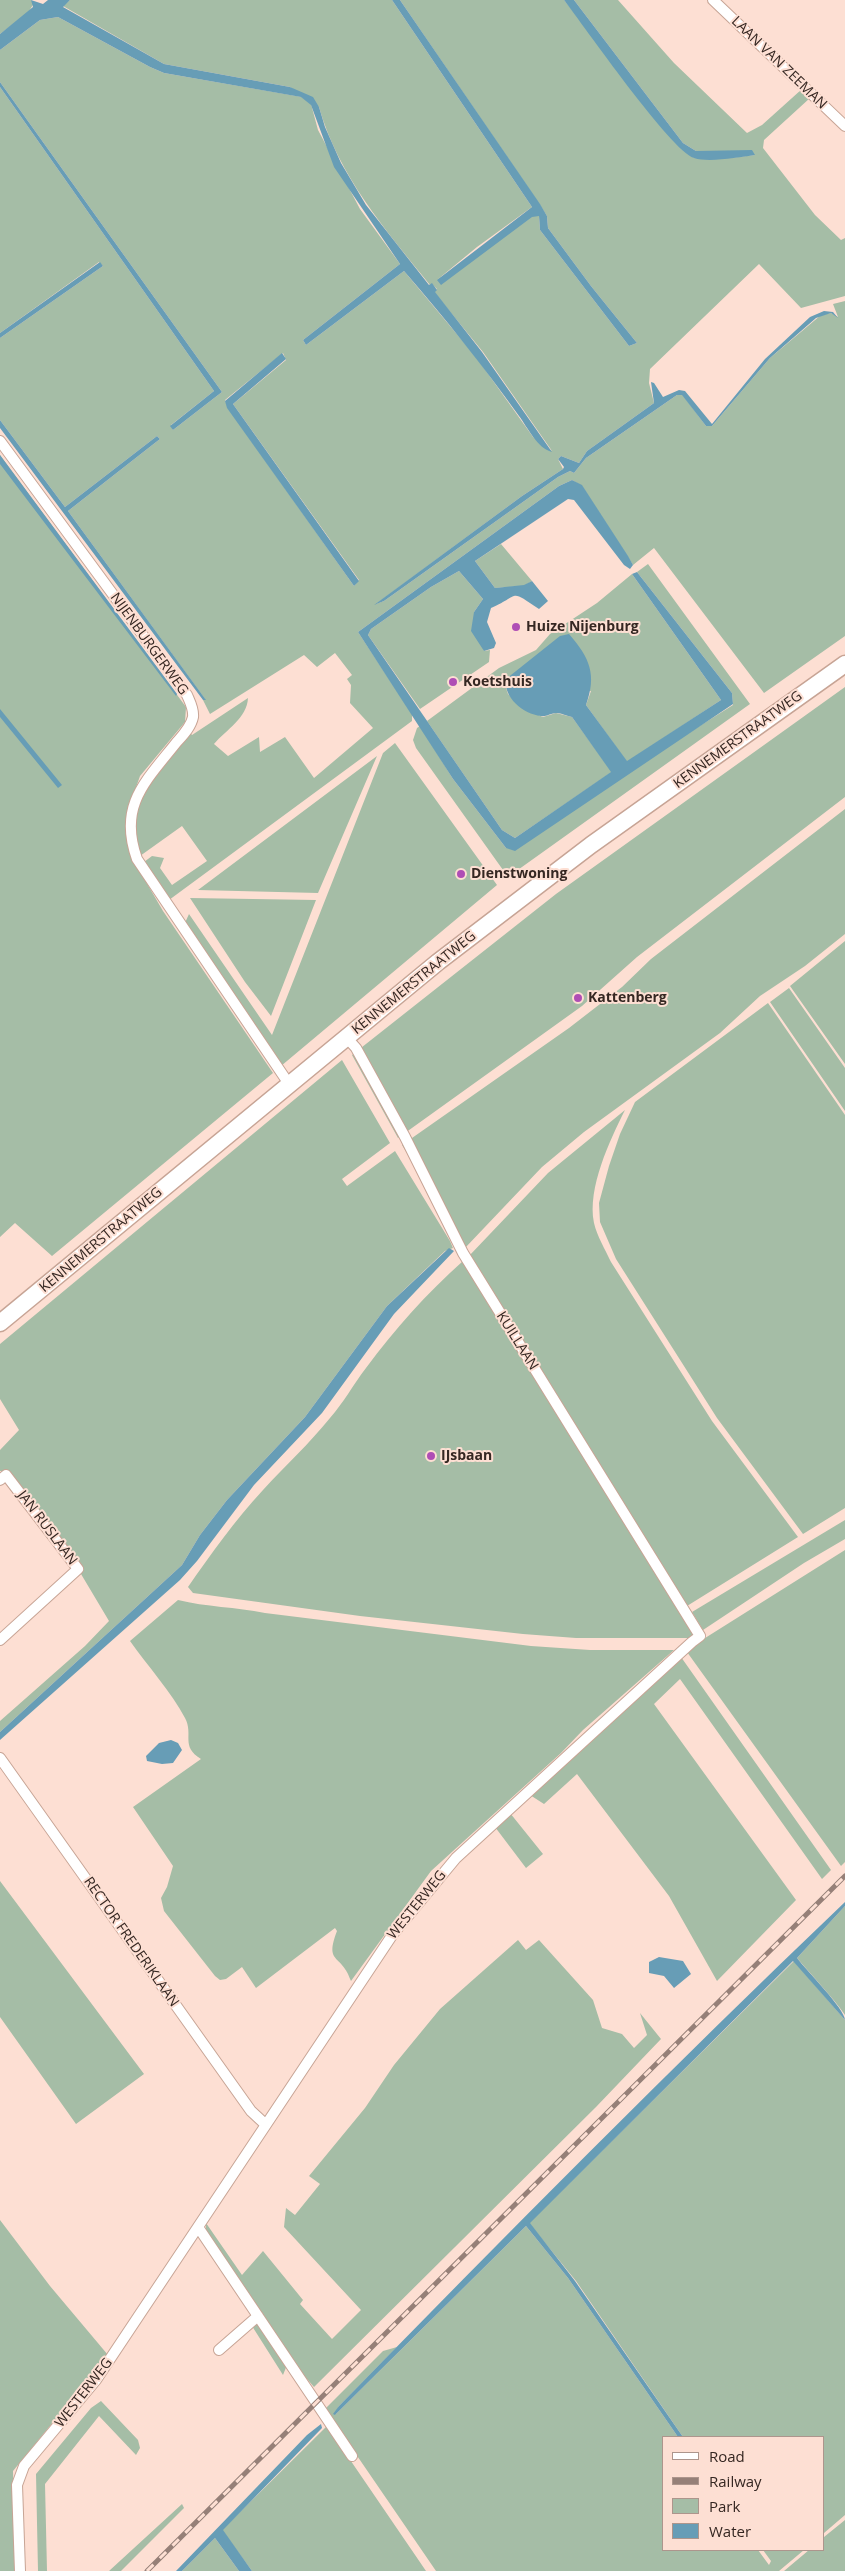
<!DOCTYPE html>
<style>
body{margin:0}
#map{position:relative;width:845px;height:2571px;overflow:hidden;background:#fddfd3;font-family:"Open Sans",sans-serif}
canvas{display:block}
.legend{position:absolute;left:662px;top:2436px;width:162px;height:115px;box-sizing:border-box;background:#fddfd3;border:1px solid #ad958c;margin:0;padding:6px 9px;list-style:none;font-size:15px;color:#352722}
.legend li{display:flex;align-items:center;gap:10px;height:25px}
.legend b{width:25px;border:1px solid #ad958c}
</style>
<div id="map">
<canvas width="845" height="2571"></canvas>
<ul class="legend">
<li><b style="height:6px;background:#fff"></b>Road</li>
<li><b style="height:6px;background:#968078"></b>Railway</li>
<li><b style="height:14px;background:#a5bda6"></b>Park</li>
<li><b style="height:14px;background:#679db6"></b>Water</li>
</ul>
</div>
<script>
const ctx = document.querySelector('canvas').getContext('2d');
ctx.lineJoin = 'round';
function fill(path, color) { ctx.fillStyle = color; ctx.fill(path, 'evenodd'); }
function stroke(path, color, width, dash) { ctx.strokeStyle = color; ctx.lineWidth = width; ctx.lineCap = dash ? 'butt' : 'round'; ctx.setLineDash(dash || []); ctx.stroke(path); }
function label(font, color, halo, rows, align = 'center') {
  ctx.font = font + ' "Open Sans",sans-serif'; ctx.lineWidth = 4; ctx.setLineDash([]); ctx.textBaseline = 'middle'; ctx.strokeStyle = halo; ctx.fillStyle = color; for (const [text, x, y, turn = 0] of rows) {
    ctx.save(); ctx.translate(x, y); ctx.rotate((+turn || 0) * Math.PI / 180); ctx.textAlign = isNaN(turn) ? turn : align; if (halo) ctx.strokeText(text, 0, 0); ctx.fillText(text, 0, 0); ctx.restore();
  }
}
fill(new Path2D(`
 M0,0H31L34,3L28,13L0,34Z
 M70,0H392L532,207L477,247L437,280L532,216H539L540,230L629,346L637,343L591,286L548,228L547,216L540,205L400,0H564L694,158H730L755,155L696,151L683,143L574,0H618L674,63L747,133L762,125L802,89L810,98L764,140L763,148L815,215L841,240L845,238V296L801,308L759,264L650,369L649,383L654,403L587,451L579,463L561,456L558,459L563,469L522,496L376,604L384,601L558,477L570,471L574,473L586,458L677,395L682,394L706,426H712L770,358L821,315L831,313L838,317L833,304L845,301V636L764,693L654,548L633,565L582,486L572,480L559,486L358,632L412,714V721L169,900L144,862L152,856L164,858L160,868L172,885L207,861L182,826L140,856L133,825L144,788L189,731L192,735L248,698C247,718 226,730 214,744L228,756L259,737L260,752L285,737L314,778L373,728L350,703L351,685L347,679L352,675L335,653L317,667L304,655L210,714L203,700L205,699L68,511L160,439L157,436L65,507L0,420V338L103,266L99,262L0,333V87L214,391L171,425L173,430L222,392L0,82V50L40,20L58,17L150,67L164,73L302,97L311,104L318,130L360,209L400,264L303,340L306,345L404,271L476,357L533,437L552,451L483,352L434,292L437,289L432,284L430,285C385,229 339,177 319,107L290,87L164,64L63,6ZM283,353L286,360L233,404L359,580L354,586L228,408L225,400Z
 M0,455L186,707L185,722L140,776L130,805L142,875L163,911L273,1073L52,1256L15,1223L0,1237Z
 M501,544L532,581L524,586L495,588L475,561Z
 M648,564L750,704L508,877L416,748L413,740L417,728L420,726L453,779L506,848L733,705L732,693L637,572Z
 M459,571L483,599L474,612L484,651L490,650L489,662L420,709L368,635L371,629L431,587Z
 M632,574L721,700L627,762L586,705L591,691L505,685L508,694L522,708L543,717L556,713L572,717L612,772L515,838L502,830L427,721L499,668L536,650L550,634L597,603Z
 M845,687V797L637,957L582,1006L398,1138L352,1055L556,894Z
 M395,743L497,885L281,1066L184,925L189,914L272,1035L383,753Z
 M377,756L318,893L198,890Z
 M845,809V934L805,966L760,996L720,1033L584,1132L542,1167L465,1248L402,1145L569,1028L622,987L651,959Z
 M190,898L316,900L271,1016L245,982Z
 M845,941V1064L790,986Z
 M789,988L845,1068V1111L770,1002Z
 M768,1003L845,1115V1508L803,1534L717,1418L616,1259L600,1222L599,1203L609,1166L620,1134L635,1102Z
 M342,1060L390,1143L342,1179L347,1186L395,1151L450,1241L453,1248L445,1251L387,1306L305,1417L227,1500L200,1535L182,1565L0,1732V1721L85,1646L109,1621L81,1574V1566L6,1471H0V1450L19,1430L0,1399V1344Z
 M625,1110C610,1140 587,1188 594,1223C597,1236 605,1249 611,1262L712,1421L798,1537L687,1606L469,1256L548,1173Z
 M463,1261L695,1635L690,1638H576L523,1634L360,1616L193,1593L188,1587C211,1554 235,1520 263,1490C285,1466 309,1444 330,1418C344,1402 353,1385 366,1368C395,1329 426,1294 463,1261Z
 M845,1520V1539L804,1563L703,1630L692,1612Z
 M845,1550V1862L841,1866L687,1652L694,1645Z
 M178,1600C206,1607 236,1607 265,1613L531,1646L590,1650H674L583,1730L561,1753L431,1871L351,1981C342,1953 324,1965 337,1931L335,1928L256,1988L242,1967L226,1979L220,1980L215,1976L164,1911L161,1898L167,1887L173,1866L133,1807L201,1759C180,1746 194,1735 185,1718C172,1693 147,1665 130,1641Z
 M681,1657L831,1870L822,1879L680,1679L654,1704L796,1900L717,1981L669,1896L577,1774L544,1804L530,1795Z
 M510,1813L543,1854L526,1868L495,1827Z
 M0,1881L144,2074L76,2124L0,2017Z
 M845,1906V2015C831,1995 813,1977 797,1958Z
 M518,1940L526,1950L539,1940L593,2000L602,2028L622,2034L634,2048L647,2035L640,2013L661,2039L596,2107L314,2387L301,2372L206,2233V2223L242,2275L263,2251L303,2300L300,2304L332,2339L361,2310L284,2227L286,2208L295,2215L320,2184L309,2176L365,2108L394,2065L440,2009Z
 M794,1961L845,2020V2515L824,2533V2437H683L576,2281L529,2223Z
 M0,2220L50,2286L108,2355L13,2471L15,2571H0Z
 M526,2226L568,2278L678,2437H664V2550H758L769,2565L771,2561L763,2550H804L779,2571H436L325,2409L383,2351L397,2347L339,2406L335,2415Z
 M258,2321L287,2365L283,2375L252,2326Z
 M101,2401L138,2440L140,2448L136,2455L99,2416L45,2484L47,2571H38L36,2474L91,2408Z
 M327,2426L426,2571H252L222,2530Z
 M182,2504L184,2508L121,2571H109Z
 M845,2520V2571H784L809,2550H824V2537Z
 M215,2538L239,2571H182Z`), '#a5bda6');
fill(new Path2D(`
 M31,0L43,4L48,0H70L63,7L164,64L290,87L313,97L319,107L325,127L341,163L366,205L429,285L432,283L437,290L435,292L482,352L552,452C537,448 528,428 519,416C483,366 445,318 404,271L306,345L303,340L400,264L334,167L311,105L301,97L164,73L150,67L58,17L40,20L0,50V34L33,7Z
 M392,0H400L540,204L547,216L548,228L591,286L637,343L629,346L540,230L539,216L532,217L441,285L437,280L532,207Z
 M564,0H574L683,143L696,151L752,150L755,155C739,157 709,163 694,158C671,151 584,26 564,0Z
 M0,82L222,392L173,430L170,426L214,391L0,87Z
 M100,262L103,266L0,338V333Z
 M824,311L833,312L838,318L831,313L816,318L770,358L712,426H706L682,395H677L586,458L574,473L570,471L558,477L384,601L374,605L522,496L563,469L564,467L558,459L561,456L579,463L587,451L654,403L651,382L654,383L663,397L679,390L685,391L712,424L765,359L810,317Z
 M282,353L286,359L233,404L359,581L354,586L227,408L225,401Z
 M0,420L65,507L157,436L160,439L68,511L206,700H203L0,428Z
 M0,455L177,694L176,696L0,464Z
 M572,480L582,485L628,556L633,565L630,569L624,565L574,500L568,499L475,561L495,588L524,585L532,581L548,601L539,609C508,588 521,595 491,608L487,622L496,643L494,648L484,651L471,631L474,612L483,599L459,571L431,587L371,629L368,635L502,830L515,838L611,772L572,717C567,716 561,713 557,713C551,713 546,717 541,716C523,714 503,697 506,679L560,636L569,634C590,658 597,675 586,705L627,761L721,700L632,574L637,572L732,693L733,704L515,851L506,848L453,779L358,632L559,486Z
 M0,709L62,785L58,788L0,717Z
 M449,1248L454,1251L394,1314L322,1413L254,1485L197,1561L180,1580L0,1740V1732L182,1565L200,1535L227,1500L305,1417L387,1306Z
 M171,1740L178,1743L182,1750L173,1763L162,1764L147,1761L146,1756L159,1743Z
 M845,1902V1906L797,1958C806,1970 845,2009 845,2020L793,1961L530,2223L575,2281L683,2437H678L568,2278L526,2226L335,2415L333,2414L339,2406C505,2236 673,2066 845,1902Z
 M659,1957L683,1961L691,1974L674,1988L664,1976L649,1973V1962Z
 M321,2424L322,2428L223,2530L252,2571H239L215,2538L182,2571H176L307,2435Z`), '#679db6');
const street = new Path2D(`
 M713,0L845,126
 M0,441L187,695C190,702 194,709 193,717C191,727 183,735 176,743C145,782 118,806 137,859L289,1084
 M0,1480L6,1475L78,1569L0,1640
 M0,1758L251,2111L265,2124
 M198,2227L352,2456
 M219,2350L258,2316
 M20,2571L17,2485L24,2466L96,2380L393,1934L456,1858L692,1642L700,1636L463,1253L405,1137L356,1048L347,1038`);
const primary = new Path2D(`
 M0,1323L438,962L591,845L845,664`);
stroke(street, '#c7a495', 12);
stroke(primary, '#c7a495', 19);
stroke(street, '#fff', 10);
stroke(primary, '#fff', 16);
const rail = new Path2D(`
 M147,2571L845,1876`);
stroke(rail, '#968078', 5);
stroke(rail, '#fddfd3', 3, [9]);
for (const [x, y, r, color] of [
 [516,627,5,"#af4eb5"],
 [453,682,5,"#af4eb5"],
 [461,874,5,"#af4eb5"],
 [578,998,5,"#af4eb5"],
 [431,1456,5,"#af4eb5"]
]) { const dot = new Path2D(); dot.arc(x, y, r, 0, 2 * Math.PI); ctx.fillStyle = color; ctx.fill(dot); stroke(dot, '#fddfd3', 2); }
label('14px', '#352722', '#fddfd3', [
 ["LAAN VAN ZEEMAN",779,63,44],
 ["NIJENBURGERWEG",149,644,54],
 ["KENNEMERSTRAATWEG",738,740,-36],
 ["KENNEMERSTRAATWEG",414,983,-39],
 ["KENNEMERSTRAATWEG",101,1240,-40],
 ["KUILLAAN",517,1341,58],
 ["JAN RUSLAAN",47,1528,53],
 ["WESTERWEG",417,1905,-51],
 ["RECTOR FREDERIKLAAN",131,1942,55],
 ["WESTERWEG",84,2393,-52]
]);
label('bold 14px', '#352722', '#fddfd3', [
 ["Huize Nijenburg",526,627],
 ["Koetshuis",463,682],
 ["Dienstwoning",471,874],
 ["Kattenberg",588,998],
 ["IJsbaan",441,1456]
], 'left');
</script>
